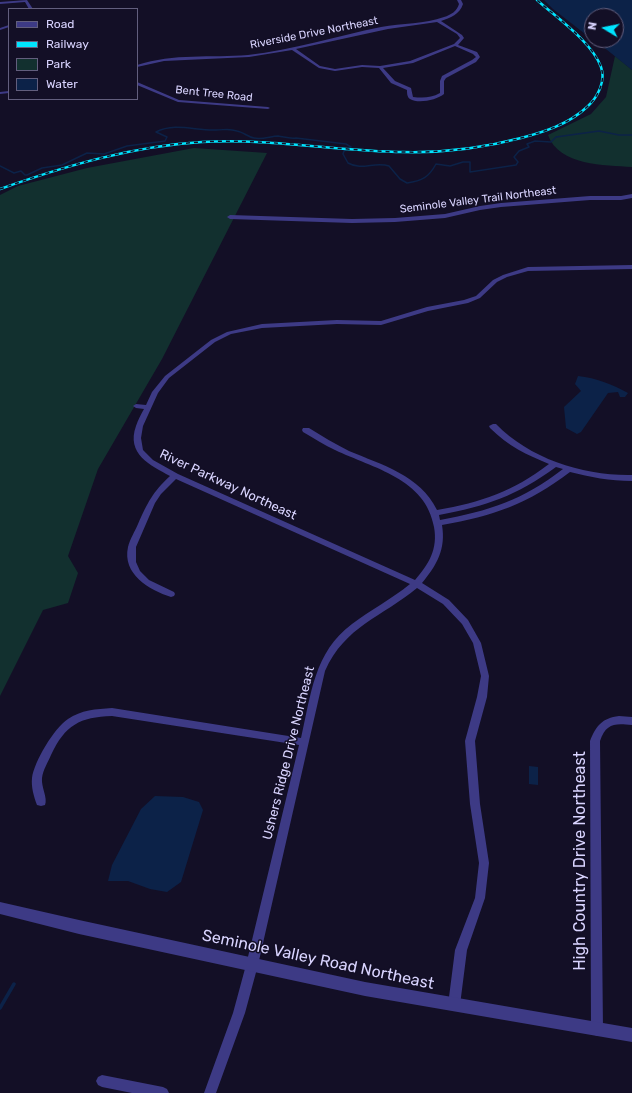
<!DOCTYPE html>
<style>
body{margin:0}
#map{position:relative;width:632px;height:1093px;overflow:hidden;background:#130f26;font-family:Rubik,sans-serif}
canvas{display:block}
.legend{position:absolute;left:8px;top:8px;width:130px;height:92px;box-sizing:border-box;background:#130f26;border:1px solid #625e7d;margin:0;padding:5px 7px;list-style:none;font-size:12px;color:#d9d4ff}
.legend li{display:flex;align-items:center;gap:8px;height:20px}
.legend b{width:20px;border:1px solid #625e7d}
.north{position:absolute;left:584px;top:8px;width:40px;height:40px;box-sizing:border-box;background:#130f26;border:1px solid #625e7d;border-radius:50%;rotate:280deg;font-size:11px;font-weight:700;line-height:16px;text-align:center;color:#d9d4ff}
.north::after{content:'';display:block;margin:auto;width:14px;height:18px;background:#00e5ff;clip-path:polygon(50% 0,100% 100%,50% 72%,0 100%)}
</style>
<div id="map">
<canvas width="632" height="1093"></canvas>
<ul class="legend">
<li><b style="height:5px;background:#3d3a85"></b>Road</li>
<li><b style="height:5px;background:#00e5ff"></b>Railway</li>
<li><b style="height:11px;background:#12302f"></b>Park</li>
<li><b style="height:11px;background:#0c2248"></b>Water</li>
</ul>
<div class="north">N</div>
</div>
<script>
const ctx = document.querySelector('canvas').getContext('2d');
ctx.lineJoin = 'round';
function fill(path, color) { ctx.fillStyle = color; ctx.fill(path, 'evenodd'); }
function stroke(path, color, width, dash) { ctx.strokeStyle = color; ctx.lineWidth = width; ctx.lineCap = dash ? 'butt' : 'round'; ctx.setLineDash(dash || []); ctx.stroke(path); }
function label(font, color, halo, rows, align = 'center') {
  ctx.font = font + ' Rubik,sans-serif'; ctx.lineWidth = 3; ctx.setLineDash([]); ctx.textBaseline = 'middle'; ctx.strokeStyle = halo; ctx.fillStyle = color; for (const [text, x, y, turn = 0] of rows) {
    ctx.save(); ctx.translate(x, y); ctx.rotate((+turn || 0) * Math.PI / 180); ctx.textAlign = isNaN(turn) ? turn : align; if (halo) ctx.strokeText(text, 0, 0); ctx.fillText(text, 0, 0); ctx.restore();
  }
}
fill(new Path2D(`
 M615,56L632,70V167C605,165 559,166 548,135L591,114L606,97Z
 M194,148L267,153L162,359L98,469L68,556L78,573L68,603L43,610L0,696V195L18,186L87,168Z`), '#12302f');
fill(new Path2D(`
 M544,0H632V70L596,41L616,40V16H592V37H589L553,9Z
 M578,376C597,378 611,384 628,393L625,397H620L618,392L608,393L581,432L577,434L566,428L564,407L581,391L575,384Z
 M529,766L538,767V785L529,784Z
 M155,796L183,797L199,802L203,810L181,882L167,892L150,889L128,881H108L112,865L141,809Z`), '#0c2248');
stroke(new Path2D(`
 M0,166L14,173L21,171L25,175H27L42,168L62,165L87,153L104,154L127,146L165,141L167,137L156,132C175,122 196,131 216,130C225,130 228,128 237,131C243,132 248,137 254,138C262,140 271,136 278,136C285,137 289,139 296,138L346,144L351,147L344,151L343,154L348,163C362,171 375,161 389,166L400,179L407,183C422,181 429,177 436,164L450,166L463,162H470V172L516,165L518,162L514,157L519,151L529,147L527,144L535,141L551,142L556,137L599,131L619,135H632`), '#0c2248', 1.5);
stroke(new Path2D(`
 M0,1008L14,984`), '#0c2248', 3.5);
fill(new Path2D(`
 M27,0L33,9H29L25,2L0,4V2Z
 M457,0H461L463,4C460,14 450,18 441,21L462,35L464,38L458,45L477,52L480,57L476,62L446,78L444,81V94C437,100 418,104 410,99C407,97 407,93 407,90L391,83L379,68L362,67L335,71L319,68L292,50L249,57L164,61L137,67V65C174,53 211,58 248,55C293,50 337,36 381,27C402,23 425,24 444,17C451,15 457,11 459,4ZM437,22L457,34L460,38L454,44L410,61L380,66L362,65L335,69L320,66L296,49L388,29ZM455,46L473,54L476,57L472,60L442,76L440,81V93C431,98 423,98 413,97L411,88L395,81L383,68L413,63Z
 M9,25V27L0,30V28Z
 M137,82L179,100L268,107L270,108L268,109L178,102L137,85Z
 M9,91V93L0,94V92Z
 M632,194V198L621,200H590L501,207L480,210L445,218L395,222L352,223L230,219L227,217L230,215L352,219L395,218L445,214L480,206L501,203L590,196H621Z
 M632,265V269L528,271L507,277L497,282L480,298L468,303L428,311L381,325L337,324L262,328L231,334L215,342L169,378L158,393L143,426L141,438L143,450L153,460L178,474L415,580C429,564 438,549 434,527C426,479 373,468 335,450C324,445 314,438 303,432L302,430L303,428H309C322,436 335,444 349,451C382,465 420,475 437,510C482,502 512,492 549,464C527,455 508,446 490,428L489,426L493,424H496C530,459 584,476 632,475V481C610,481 590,477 570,472C528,504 493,516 442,525C446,549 437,565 422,583L449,600L468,620L481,643L489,676L487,697L475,741L480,804L489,863L485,898L467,950L460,1005L458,1009L454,1011L450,1009L448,1005L455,950L475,898L479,863L470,804L465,741L477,697L481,676L473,643L462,624L443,604L417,588C382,617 345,626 325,671L258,965L245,1013L216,1093H204L233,1013L246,965L299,745L112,716C80,717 65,725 51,755C48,762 43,770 42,778C41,787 48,798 45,805L41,806L37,805C34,797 31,787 32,778C34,762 54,728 68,719C81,710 96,709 112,708L301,738C311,695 314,652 352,624C370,610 392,599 410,584L176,479L161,494L155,503L136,547V562L140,571L149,580L174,592L175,594L174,596L171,597C149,590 122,574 128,547C130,539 135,531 138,524C148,502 152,493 170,476C150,465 126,454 136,426C138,420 141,414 144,409L136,408L133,406L136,404L146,405L152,392L165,376L211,340L227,332L262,324L337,320L381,321L427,307L464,300L476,296L493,280L503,275L528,267ZM556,467L563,469C523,500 489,511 440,520L439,515C487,506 516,496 556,467Z
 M619,716L632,717V725C615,723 606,723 600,741L603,1030L601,1034L597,1036L593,1034L591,1030L590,741C596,726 602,718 619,716Z
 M102,1075L163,1087L167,1089L169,1093H132L102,1087L98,1085L96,1081L98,1077Z`), '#3d3a85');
fill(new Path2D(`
 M0,902L79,920L365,982L632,1028V1042L365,996L79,934L0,914Z`), '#3d3a85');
const rail = new Path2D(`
 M0,189C65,166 133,146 202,142C270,138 336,151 403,152C442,153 483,148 521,138C544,132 569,124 587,107C598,97 606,81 601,67C592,42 557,18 537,0`);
stroke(rail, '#00e5ff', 2.5);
stroke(rail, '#130f26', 1.5, [4]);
label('11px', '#d9d4ff', '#130f26', [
 ["Riverside Drive Northeast",314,33,-11],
 ["Bent Tree Road",214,94,6],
 ["Seminole Valley Trail Northeast",478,200,-7]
]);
label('13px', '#d9d4ff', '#130f26', [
 ["River Parkway Northeast",228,485,25],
 ["Ushers Ridge Drive Northeast",289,753,-76]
]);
label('16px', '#d9d4ff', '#130f26', [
 ["High Country Drive Northeast",580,861,-90],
 ["Seminole Valley Road Northeast",318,960,12]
]);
</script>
